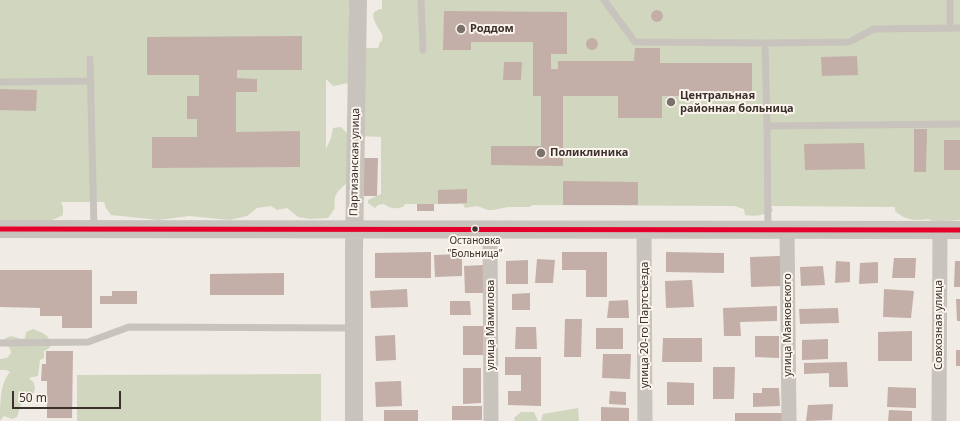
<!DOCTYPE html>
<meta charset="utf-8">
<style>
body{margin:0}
#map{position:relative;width:960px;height:421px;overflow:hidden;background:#f0ebe5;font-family:"Noto Sans",sans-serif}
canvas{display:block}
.scale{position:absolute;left:12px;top:391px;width:109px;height:18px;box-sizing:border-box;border:2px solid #3b302b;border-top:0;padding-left:5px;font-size:12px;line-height:14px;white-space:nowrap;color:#3b302b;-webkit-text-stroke:3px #fbf5ee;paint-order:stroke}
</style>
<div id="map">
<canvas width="960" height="421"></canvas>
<div class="scale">50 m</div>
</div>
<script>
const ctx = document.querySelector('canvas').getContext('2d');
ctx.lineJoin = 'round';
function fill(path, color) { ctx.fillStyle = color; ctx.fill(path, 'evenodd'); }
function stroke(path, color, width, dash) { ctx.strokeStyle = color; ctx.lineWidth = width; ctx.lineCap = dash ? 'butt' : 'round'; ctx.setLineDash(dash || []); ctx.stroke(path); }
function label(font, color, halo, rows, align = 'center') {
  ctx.font = font + ' "Noto Sans",sans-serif'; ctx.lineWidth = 4; ctx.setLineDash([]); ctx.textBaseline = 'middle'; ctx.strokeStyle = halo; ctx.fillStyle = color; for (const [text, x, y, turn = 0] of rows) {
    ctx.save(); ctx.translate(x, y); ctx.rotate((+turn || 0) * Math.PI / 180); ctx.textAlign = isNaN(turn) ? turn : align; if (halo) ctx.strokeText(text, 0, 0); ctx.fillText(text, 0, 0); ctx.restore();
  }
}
fill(new Path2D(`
 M0,0H351C347,10 349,18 350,28C351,46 349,65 349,83L333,86L326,79V149L331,138L333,128L341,127L347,133L348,182C338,191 333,194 335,208L328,218L310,219L298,217L287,208L277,210L271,206L257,208L247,216L230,220L189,216L159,220L111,215L106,208L104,202H61L63,207V215C53,221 41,223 29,222C19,221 11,219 0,221Z
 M382,0H960V220L934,222L928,219C915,221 905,220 895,211V207L771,206L773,211C763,215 756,217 745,215L744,209L734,206L533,205L529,207H508L493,210H488L477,206L465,208L463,204H405L403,207C395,209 391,209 384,204L378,205L375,208L368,203V200L381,194V137L360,136L362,48H378L380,42L382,41C382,39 383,37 382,34C379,28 364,11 382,9Z
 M33,329C44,333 48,334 52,345L48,349L44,351V358L40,360L38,376L29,378L34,383L35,390L30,399L23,398L17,417L12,419L4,416L0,421C0,405 0,383 10,372L7,370H0V359L7,358L11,353L10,349L4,339L11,336L22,339L25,338L26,332Z
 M321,374V421H77V375Z
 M578,408L579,421H541L543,414Z
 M521,412H534L538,421H515L514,418Z`), '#d1d6bf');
fill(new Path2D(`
 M651 16a6 6 0 1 1 12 0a6 6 0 1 1-12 0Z
 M444,11L567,12V54H551V69H558V61H634L635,48H660V63H752V96H662V118H618V96H563V166L491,165V146H541V96H533V42H471V50H443Z
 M302,36V70H237V78L257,79V92H236V132L300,131V167L152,168V137H197V119H187V96H199V75H147V37Z
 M586 44a6 6 0 1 1 12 0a6 6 0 1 1-12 0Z
 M857,56L858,75L822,76L821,57Z
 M504,62H522L521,80H503Z
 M0,89L37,90L36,111L0,110Z
 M914,129H927L926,172H914Z
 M944,140H960V170H944Z
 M864,143L865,169L805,170L804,144Z
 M364,158H378L377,196H364Z
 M563,181L638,182V205H563Z
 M467,189V203L438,204V190Z
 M417,204H434V211H417Z
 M431,252V278H375V253Z
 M562,252H607V297H586V270H562Z
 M666,252L724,253V273L666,272Z
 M462,254V276L435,277L434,255Z
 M780,256L781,286L751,287L750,257Z
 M894,258H916L915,278H892Z
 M537,259L555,260L553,283H535Z
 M528,260V284H506V261Z
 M836,261L850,262V282L835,283Z
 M955,261H960V287H954Z
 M878,262V283L859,284L860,263Z
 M483,265V293H465L464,266Z
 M823,266L825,285L801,286L800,267Z
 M0,270H92V328H62V316H40V308L0,307Z
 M284,273V295H210V274Z
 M692,280L694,307L666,308L665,281Z
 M407,289L408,307L371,308L370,291Z
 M884,289L914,291L911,318L883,317Z
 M112,291H137V304H100V296H112Z
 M530,293V310H512V294Z
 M956,299H960V321H957Z
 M628,300L629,318H607L609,301Z
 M450,301H470L471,315H450Z
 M777,306V321L740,322L741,336H724L723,308Z
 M838,308L839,323L800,324L799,309Z
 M565,319H582L581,357H564Z
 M463,326H483V355H463Z
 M516,327H536L537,349H515Z
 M596,328H623V349H596Z
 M912,331V361H878V332Z
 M395,335L396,360L376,361L375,336Z
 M755,336H779V358L755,357Z
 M663,338H702V362H662Z
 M828,339V359L802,360V340Z
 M956,350H960V366H956Z
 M46,351H73L72,418H47V381H41L42,364H46Z
 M603,354H631L630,379L602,378Z
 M505,357H541V406L508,405V391H521V375H505Z
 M847,362L848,387H829V373L804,374V363Z
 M713,367H735L734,399H713Z
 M463,368H481V403L463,404Z
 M401,381L402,406L376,407L375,382Z
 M667,382L694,383V405H667Z
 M888,387L916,388V408L887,407Z
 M762,388H779L780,406L753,407V393H762Z
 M610,391L626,392V405L609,404Z
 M833,404L832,420L806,421L808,405Z
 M452,406H482V420H452Z
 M601,407L629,408V421H601Z
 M384,410H418V421H384Z
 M889,410L912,411V421H888Z
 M735,413H782V421H735Z`), '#c3afa7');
stroke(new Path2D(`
 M421,0L423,50
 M604,0L635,42L765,43L849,42L874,29L960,28
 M950,0V28
 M765,43L767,126L960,124
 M90,59L94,229
 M0,82L91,81
 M767,126L768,230
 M0,343L88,342L129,327L354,328`), '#c9c3be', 7);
stroke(new Path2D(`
 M490,229L491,421
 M644,230L645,421
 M787,230L789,421
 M939,421L940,230`), '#c9c3be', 15);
stroke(new Path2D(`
 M0,229L960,230
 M354,421V250L358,0`), '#c9c3be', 18);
stroke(new Path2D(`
 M0,229L960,230`), '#e4002b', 5);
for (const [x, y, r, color] of [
 [461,29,5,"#7a716c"],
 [671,102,5,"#7a716c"],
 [541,153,5,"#7a716c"],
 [475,229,3.5,"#3b302b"]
]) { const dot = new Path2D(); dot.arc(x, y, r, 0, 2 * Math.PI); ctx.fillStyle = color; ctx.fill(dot); stroke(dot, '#fbf5ee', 1.5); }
label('10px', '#3b302b', '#fbf5ee', [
 ["Остановка",475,241],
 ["\"Больница\"",475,254]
]);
label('bold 11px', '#3b302b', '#fbf5ee', [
 ["Роддом",470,29],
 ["Центральная",680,96],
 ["районная больница",680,109],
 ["Поликлиника",550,153]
], 'left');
label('11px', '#3b302b', '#fbf5ee', [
 ["Партизанская улица",355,162,-89],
 ["улица Мамилова",491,325,-90],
 ["улица 20-го Партсъезда",645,325,-90],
 ["улица Маяковского",788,325,-90],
 ["Совхозная улица",939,325,-90]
]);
</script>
